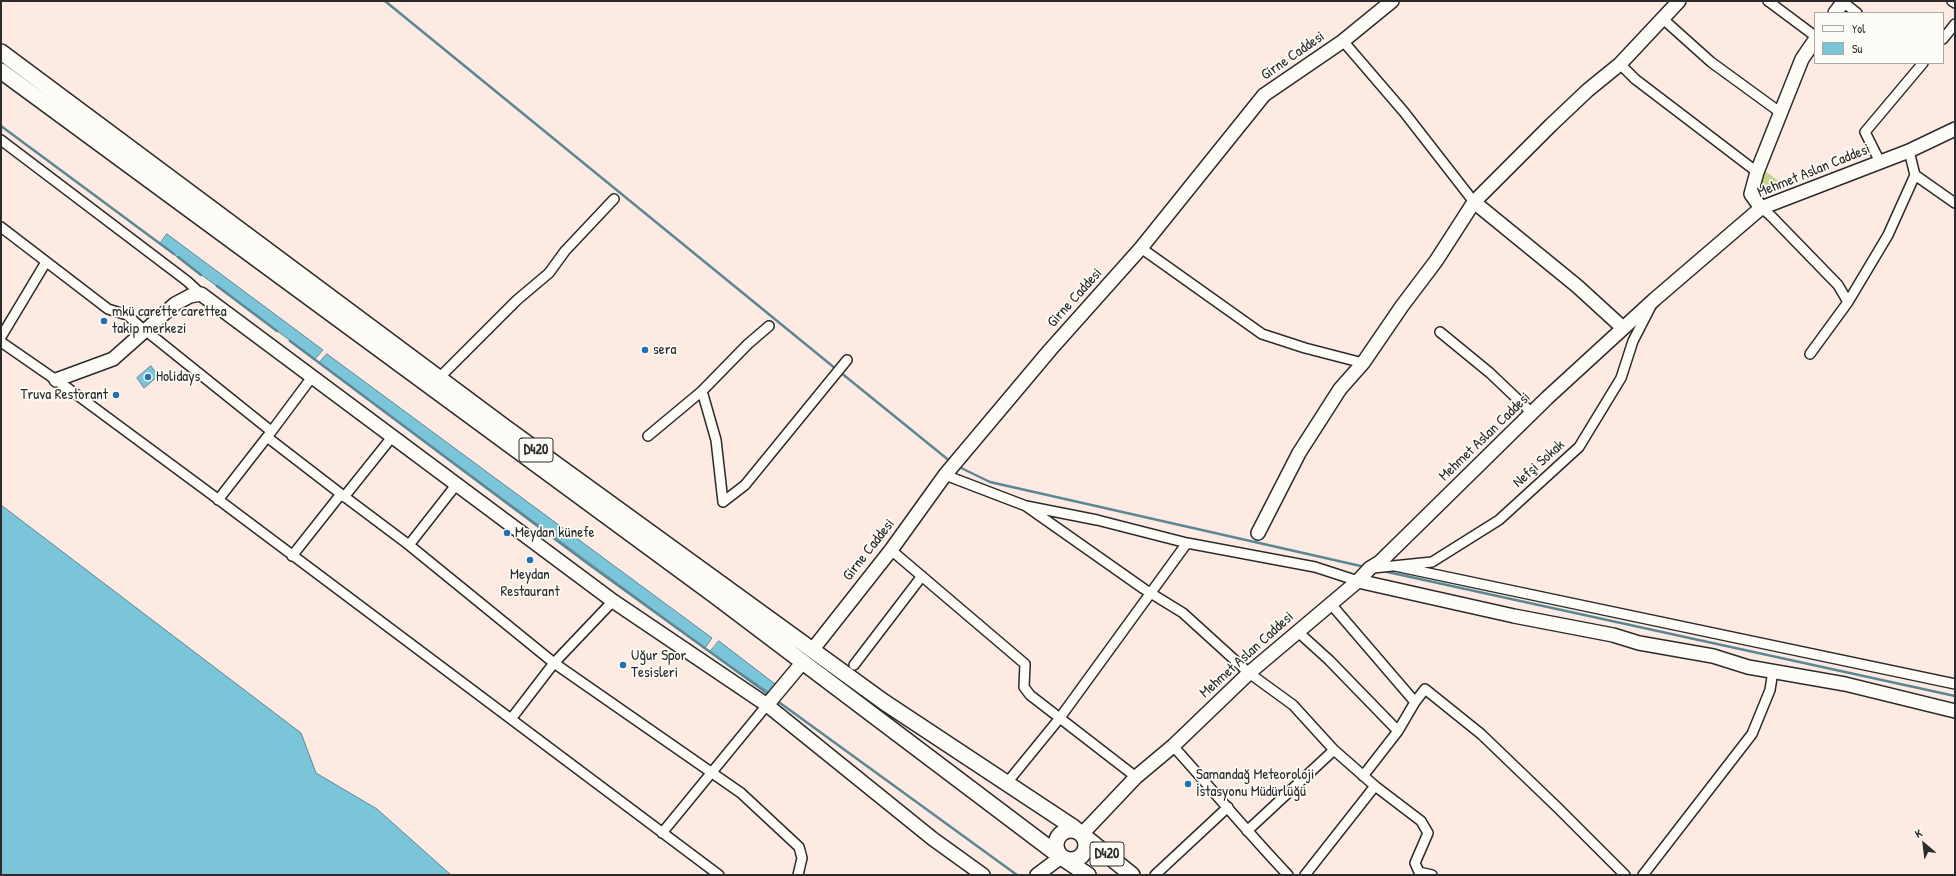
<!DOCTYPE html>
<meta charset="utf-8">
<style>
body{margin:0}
#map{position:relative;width:1956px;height:876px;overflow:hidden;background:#fdebe3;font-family:"Patrick Hand",sans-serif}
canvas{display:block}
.frame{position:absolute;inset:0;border:2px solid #2b2b2b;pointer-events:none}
.legend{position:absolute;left:1814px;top:12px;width:130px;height:52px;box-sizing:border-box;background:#fdfcf7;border:1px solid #a9a8a5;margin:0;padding:5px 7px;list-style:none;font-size:12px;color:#2b2b2b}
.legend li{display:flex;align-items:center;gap:8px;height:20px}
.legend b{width:20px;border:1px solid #a9a8a5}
.north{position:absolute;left:1904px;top:824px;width:40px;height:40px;-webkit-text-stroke:3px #fdfcf7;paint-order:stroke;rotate:332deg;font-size:11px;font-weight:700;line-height:16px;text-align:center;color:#2b2b2b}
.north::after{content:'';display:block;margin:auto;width:14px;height:18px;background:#2b2b2b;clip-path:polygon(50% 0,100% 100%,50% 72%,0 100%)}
</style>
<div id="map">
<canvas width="1956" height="876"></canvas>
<div class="frame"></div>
<ul class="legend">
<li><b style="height:5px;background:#fdfcf7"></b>Yol</li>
<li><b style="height:11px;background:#7bc5db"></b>Su</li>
</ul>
<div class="north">K</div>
</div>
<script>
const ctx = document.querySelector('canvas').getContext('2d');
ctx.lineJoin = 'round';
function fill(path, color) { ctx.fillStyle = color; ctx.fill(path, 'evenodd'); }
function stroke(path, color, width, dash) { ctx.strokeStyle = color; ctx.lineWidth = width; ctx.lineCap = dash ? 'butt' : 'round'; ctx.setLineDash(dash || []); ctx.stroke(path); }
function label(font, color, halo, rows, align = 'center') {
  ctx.font = font + ' "Patrick Hand",sans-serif'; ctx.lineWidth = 3.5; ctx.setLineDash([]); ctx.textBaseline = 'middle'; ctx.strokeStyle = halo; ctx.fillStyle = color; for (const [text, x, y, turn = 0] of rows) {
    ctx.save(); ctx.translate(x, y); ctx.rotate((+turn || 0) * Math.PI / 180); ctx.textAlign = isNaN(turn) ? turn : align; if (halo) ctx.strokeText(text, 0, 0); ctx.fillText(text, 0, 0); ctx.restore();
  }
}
fill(new Path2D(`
 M1764,170L1785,186L1759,195Z`), '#c5d488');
const water = new Path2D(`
 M167,234L323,350L315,359L160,244Z
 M327,354L712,638L705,648L319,363Z
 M151,366L158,376L144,388L137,378Z
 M1,505L301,733L316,773L377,809L451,875H1Z
 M719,641L779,687L773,695L710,652Z`);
fill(water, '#7bc5db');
stroke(water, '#5b8795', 1);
stroke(new Path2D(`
 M385,1L836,369
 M1,126L174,254
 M178,257L201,275
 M217,286L277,331
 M290,341L587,563L771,696
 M840,372L951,462
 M957,466L990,482L1365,567
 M1383,571L1955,696
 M776,700L1017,875`), '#5b8795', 2.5);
const street = new Path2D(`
 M1768,1L1815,36
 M1952,1L1955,3
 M1843,2L1857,13
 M1663,19L1711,62L1781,113
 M1943,39L1955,24
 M1343,41L1404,112L1474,202
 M1620,64L1635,79L1757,172
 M1,140L187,281L201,294
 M1880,162L1865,132L1923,63
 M1915,175L1955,203
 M1761,208L1770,215L1838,285L1848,302
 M1,227L108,309L127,315L145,331
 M1141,248L1262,334L1305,348L1363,363
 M145,330L271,431
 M1440,332L1490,373L1532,413
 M1,337L46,262
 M1,342L69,389L211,494L719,875
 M1810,354L1848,302L1888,235L1915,175L1909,151
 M439,378L517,300L549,273L565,251L614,199
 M702,391L716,440L723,502
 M268,436L312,377
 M648,436L702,391L748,344L769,326
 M945,475L1026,506L1097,520L1187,543L1315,567L1358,581
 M344,497L392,437
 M218,500L267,437L341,494
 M723,502L745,485L847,360
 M1026,506L1144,589L1183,613L1249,673L1293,705L1334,750L1247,831
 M409,545L456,485
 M891,550L1025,664L1024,687L1030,695L1136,777
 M292,556L341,494L409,545L554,663L741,793L799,847L802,858L798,875
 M1395,566L1955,684
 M1373,568L1432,562L1499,520L1579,447L1621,378L1633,341L1651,306
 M1330,603L1415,702L1398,731L1363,776
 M1297,631L1329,660L1398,731
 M854,665L922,576
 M1415,702L1425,689L1481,734L1558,808L1625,875
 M511,719L554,663L613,601
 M1173,746C1212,789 1248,833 1288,875
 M1006,784L1059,719L1187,543
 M1375,786L1421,821L1428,833L1415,863L1419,872L1432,875
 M662,833L767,705
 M1155,875L1228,807
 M1305,875L1375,786L1334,750
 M1643,875L1752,734L1770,690L1773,671`);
const secondary = new Path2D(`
 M1835,13L1844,1
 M1474,202L1577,286L1623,328
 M1761,208L1751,194L1757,172L1802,59L1815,40
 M56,380L113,359L175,304L190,296L201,294L613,601L767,705L933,839L983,875
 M1258,533L1299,453L1340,389L1363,363L1402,306L1436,261L1474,202L1551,125L1588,90L1620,64L1679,1
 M1358,581L1514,616L1613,635L1639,643L1713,656L1748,667L1845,684L1955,711
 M813,649L891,550L945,475L1050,350L1141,248L1264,95L1343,41L1392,1
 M767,705L802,663
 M1082,834L1136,777L1173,746L1249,673L1358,581L1370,568L1380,562L1547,398L1655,299L1761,208L1909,151L1955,129
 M1037,875L1061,857`);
const primary = new Path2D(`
 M1,52L506,428L884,702L1073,827L1132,875
 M1,71L714,595L1061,857L1088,875
 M1056 845a15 15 0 1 1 30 0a15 15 0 1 1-30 0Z`);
stroke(street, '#2b2b2b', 12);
stroke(secondary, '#2b2b2b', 16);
stroke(primary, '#2b2b2b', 18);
stroke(street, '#fdfcf7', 9);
stroke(secondary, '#fdfcf7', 13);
stroke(primary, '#fdfcf7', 15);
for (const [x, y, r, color] of [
 [104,321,4,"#1f6fb2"],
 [645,350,4,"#1f6fb2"],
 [148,377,4,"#1f6fb2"],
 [116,395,4,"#1f6fb2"],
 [507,533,4,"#1f6fb2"],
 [530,560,4,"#1f6fb2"],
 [623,665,4,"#1f6fb2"],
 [1188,784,4,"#1f6fb2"]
]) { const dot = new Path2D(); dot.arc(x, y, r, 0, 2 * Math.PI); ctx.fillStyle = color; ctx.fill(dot); stroke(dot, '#fdfcf7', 1.5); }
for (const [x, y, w] of [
 [536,450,34],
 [1107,854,34]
]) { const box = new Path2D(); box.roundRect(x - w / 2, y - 12, w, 24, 3); ctx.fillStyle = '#fdfcf7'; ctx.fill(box); stroke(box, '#2b2b2b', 1); }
label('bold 14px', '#2b2b2b', null, [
 ["D420",536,450],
 ["D420",1107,854]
]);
label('15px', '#2b2b2b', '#fdfcf7', [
 ["Girne Caddesi",1293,56,-35],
 ["Mehmet Aslan Caddesi",1814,171,-22],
 ["Girne Caddesi",1075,298,-48],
 ["Mehmet Aslan Caddesi",1485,437,-44],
 ["Nefşi Sokak",1539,464,-42],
 ["Girne Caddesi",869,550,-52],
 ["Mehmet Aslan Caddesi",1247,655,-42]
]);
label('15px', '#2b2b2b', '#fdfcf7', [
 ["mkü carette carettea",112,312],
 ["takip merkezi",112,329],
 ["sera",653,350],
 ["Holidays",156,377],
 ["Truva Restorant",108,395,"right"],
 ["Meydan künefe",515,533],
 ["Meydan",530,575,"center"],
 ["Restaurant",530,592,"center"],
 ["Uğur Spor",631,656],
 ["Tesisleri",631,673],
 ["Samandağ Meteoroloji",1196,775],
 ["İstasyonu Müdürlüğü",1196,792]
], 'left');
</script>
